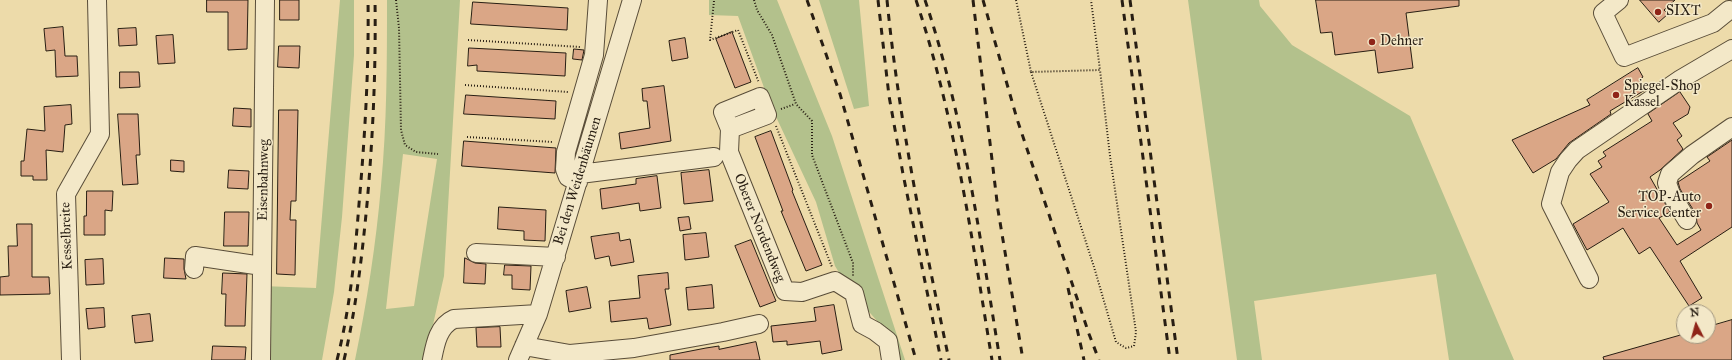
<!DOCTYPE html>
<meta charset="utf-8">
<style>
body{margin:0}
#map{position:relative;width:1732px;height:360px;overflow:hidden;background:#eddbaa;font-family:"IM FELL Great Primer",serif}
canvas{display:block}
.north{position:absolute;left:1676px;top:304px;width:40px;height:40px;box-sizing:border-box;background:#f3e8c8;border:1px solid #a29780;border-radius:50%;rotate:354deg;font-size:11px;font-weight:700;line-height:16px;text-align:center;color:#281e13}
.north::after{content:'';display:block;margin:auto;width:14px;height:18px;background:#8f2418;clip-path:polygon(50% 0,100% 100%,50% 72%,0 100%)}
</style>
<div id="map">
<canvas width="1732" height="360"></canvas>
<div class="north">N</div>
</div>
<script>
const ctx = document.querySelector('canvas').getContext('2d');
ctx.lineJoin = 'round';
function fill(path, color) { ctx.fillStyle = color; ctx.fill(path, 'evenodd'); }
function stroke(path, color, width, dash) { ctx.strokeStyle = color; ctx.lineWidth = width; ctx.lineCap = dash ? 'butt' : 'round'; ctx.setLineDash(dash || []); ctx.stroke(path); }
function label(font, color, halo, rows, align = 'center') {
  ctx.font = font + ' "IM FELL Great Primer",serif'; ctx.lineWidth = 3; ctx.setLineDash([]); ctx.textBaseline = 'middle'; ctx.strokeStyle = halo; ctx.fillStyle = color; for (const [text, x, y, turn = 0] of rows) {
    ctx.save(); ctx.translate(x, y); ctx.rotate((+turn || 0) * Math.PI / 180); ctx.textAlign = isNaN(turn) ? turn : align; if (halo) ctx.strokeText(text, 0, 0); ctx.fillText(text, 0, 0); ctx.restore();
  }
}
fill(new Path2D(`
 M340,0H354V55L342,217L334,292L322,360H260L262,286L316,288Z
 M387,0H460L444,276L425,360H355C367,302 376,244 381,186C387,124 387,62 387,0ZM403,154L437,159L414,306L386,309Z
 M709,0H777L832,136L905,360H892L888,345L878,322L849,289L835,266L816,202L770,104L738,16L709,15Z
 M819,0H859L869,106L854,109Z
 M1188,0H1259L1260,6L1292,45L1410,116L1514,360H1449L1436,274L1254,301L1262,360H1237Z`), '#b3c18c');
const building = new Path2D(`
 M207,0H248L247,49L228,50V12H207Z
 M280,0H299V20H280Z
 M1316,0H1459V6L1406,13L1413,68L1378,73L1375,50L1335,55L1332,32L1321,33Z
 M1640,0H1675L1664,10L1668,14L1659,22Z
 M473,2L568,8L567,30L471,24Z
 M63,27L65,56H77L78,76L56,77L55,50L46,51L44,29Z
 M136,28L137,45L119,46L118,29Z
 M732,32L751,82L735,88L716,39Z
 M173,35L175,63L158,64L156,36Z
 M685,38L688,58L672,61L669,41Z
 M279,46H300L299,68L278,67Z
 M469,48L566,53L565,76L477,71V65L468,66Z
 M574,49L584,50L582,60L573,59Z
 M1638,68L1643,77L1639,80L1645,90L1610,111L1611,114L1569,143L1556,159L1533,173L1512,140L1590,105L1587,100Z
 M120,72H139L140,87L120,88Z
 M664,86L671,141L621,149L619,133L650,128L647,101H643L642,89Z
 M1680,92L1690,107L1688,114L1673,123L1682,136L1677,140L1683,149L1660,170L1650,177L1670,212L1659,218L1677,245L1701,230L1697,223L1696,214L1680,189L1678,182L1710,161L1707,157L1732,140V227L1680,261L1702,298L1689,306L1650,247L1639,254L1623,228L1587,250L1573,224L1609,202L1590,174L1602,167L1598,161L1606,156L1603,152L1652,121L1648,114Z
 M466,95L556,101L555,119L464,114Z
 M71,105L72,124L65,125L63,152L46,150L47,180H33V176H21V161H24L27,129L45,131L44,107Z
 M234,108L251,109V127L233,126Z
 M279,110H298L296,201H291L290,220H296L295,275L277,274Z
 M118,114H138L140,155H136L138,184L123,185Z
 M771,131L793,190L792,191L822,265L806,271L781,211H783L755,137Z
 M464,141L556,148L555,173L462,166Z
 M171,160L184,161V172L171,171Z
 M229,170L249,171L248,189L228,188Z
 M709,170L713,201L684,204L681,173Z
 M657,176L661,208L640,211L639,203L602,209L600,189L636,184V179Z
 M87,191H113L112,211L105,210V235H84V216H86Z
 M499,207L546,210L545,241L524,240V231L498,229Z
 M225,212H249L248,246H224Z
 M689,217L691,229L680,231L678,218Z
 M17,224H32V277H49L50,294L0,295V277L9,276L8,246H17Z
 M619,233L620,241L630,239L634,262L611,266L609,256L595,259L591,237Z
 M706,233L709,257L685,260L683,235Z
 M751,240L776,301L760,307L735,246Z
 M165,258L184,259V269L186,279L164,278Z
 M465,258L475,263L486,264L485,284L464,283Z
 M103,259L104,284L86,285L85,260Z
 M505,265L531,266L530,290L512,289V275H504Z
 M223,273L247,274L245,326H225L226,294H222Z
 M668,273L669,289H665L671,325L649,329L647,318L611,322L609,301L640,298L638,276Z
 M712,285L714,308L688,310L686,288Z
 M587,287L591,308L569,312L566,291Z
 M834,305L842,350L822,354L820,341L787,345V341L773,342L771,326L816,321L814,308Z
 M104,308L105,327L88,329L86,309Z
 M150,314L153,341L135,343L132,316Z
 M1732,320V360H1604L1603,357L1684,334V336H1708V327Z
 M500,327L501,347H477L476,328Z
 M756,342L760,360H670V355L706,348L719,346V349Z
 M213,346L246,347L245,360H212Z`);
fill(building, '#daa686');
stroke(building, '#281e13', 1);
const minor = new Path2D(`
 M1619,0L1603,13L1624,57L1713,23L1729,10
 M730,129L767,115L760,97L723,112L730,129L729,152L785,291L802,292L835,281L854,293L862,324L875,331L888,341L891,360
 M580,174L714,157
 M578,182L568,177L565,169L566,152L594,55L598,0
 M1687,220L1671,194L1667,183L1670,174L1692,155L1732,127
 M476,253L556,257
 M194,269L195,256L262,266
 M1589,279L1551,204L1560,172L1568,160L1577,150L1681,79L1732,49
 M524,346L570,354L634,348L723,332L759,324
 M71,360L66,194L100,134L97,0
 M261,360L265,0
 M432,360C435,345 438,326 454,319L538,314
 M518,360L538,314L632,0`);
stroke(minor, '#594d39', 20);
stroke(new Path2D(`
 M396,0L399,28L401,130L405,145L416,152L438,154
 M754,0L757,10L772,35L796,104L812,121V155L853,263V276
 M1016,0L1031,72L1100,70L1091,0
 M714,1L710,40L738,30L759,83
 M468,40L580,47
 M1031,72L1094,267L1116,342L1126,348L1134,346L1136,332L1110,156L1100,70
 M465,85L568,92
 M781,109L795,104
 M776,126L832,267
 M467,137L553,142`), '#281e13', 2, [1, 2]);
stroke(minor, '#f3e8c8', 18);
stroke(new Path2D(`
 M807,0L840,94L916,360
 M878,0L889,96L903,174L941,360
 M887,0C899,122 924,240 949,360
 M916,0C955,117 972,239 992,360
 M925,0C964,116 980,239 1000,360
 M973,0L998,210L1023,360
 M983,0L1017,119L1089,334L1099,360
 M1122,0L1170,360
 M1130,0L1178,360
 M1068,288L1084,360
 M337,360C350,309 355,256 359,204C365,136 369,68 368,0
 M344,360C356,309 362,256 367,204C373,136 376,68 375,0`), '#281e13', 3, [7, 7]);
for (const [x, y, r, color] of [
 [1658,12,4,"#8f2418"],
 [1372,42,4,"#8f2418"],
 [1616,95,4,"#8f2418"],
 [1709,206,4,"#8f2418"]
]) { const dot = new Path2D(); dot.arc(x, y, r, 0, 2 * Math.PI); ctx.fillStyle = color; ctx.fill(dot); stroke(dot, '#f3e8c8', 1.5); }
label('14px', '#281e13', '#f3e8c8', [
 ["SIXT",1666,12],
 ["Dehner",1380,42],
 ["Spiegel-Shop",1624,87],
 ["Kassel",1624,103],
 ["TOP-Auto",1701,198,"right"],
 ["Service Center",1701,214,"right"]
], 'left');
label('14px', '#281e13', '#f3e8c8', [
 ["Eisenbahnweg",264,180,-89],
 ["Bei den Weidenbäumen",578,181,-73],
 ["Oberer Nordendweg",759,228,68],
 ["Kesselbreite",67,236,-92]
]);
</script>
